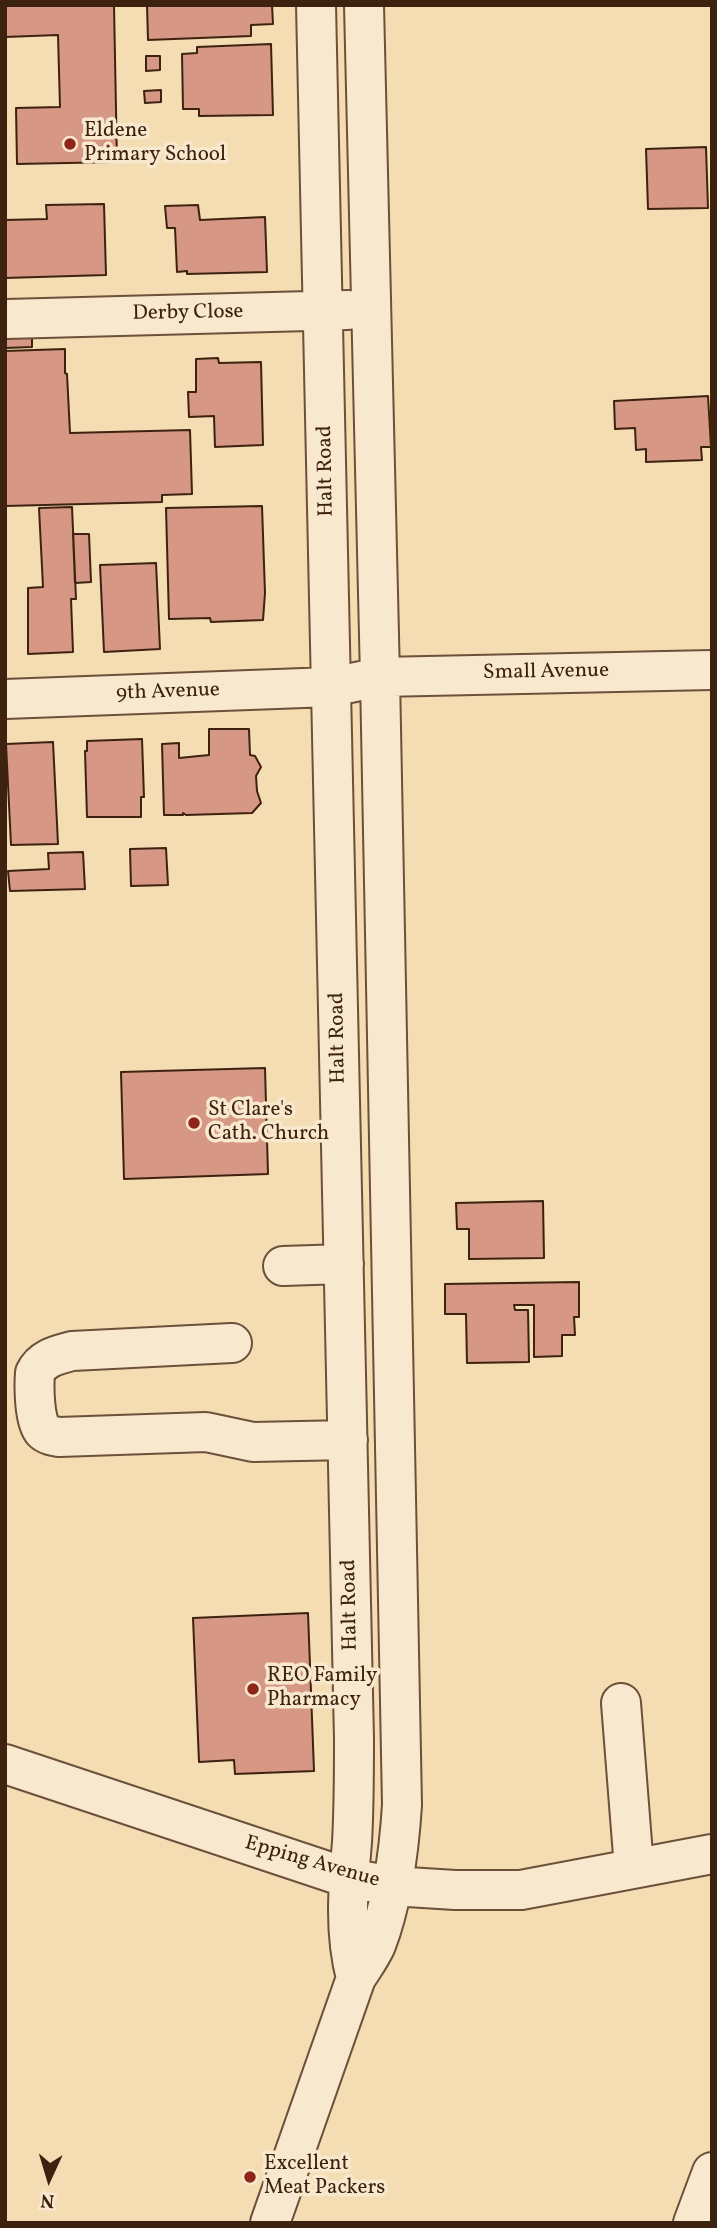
<!DOCTYPE html>
<style>
body{margin:0}
#map{position:relative;width:717px;height:2228px;overflow:hidden;background:#f4dcb3;font-family:Vollkorn,serif}
canvas{display:block}
.frame{position:absolute;inset:0;border:7px solid #3e2210;pointer-events:none}
.north{position:absolute;left:14px;top:2144px;width:70px;height:70px;-webkit-text-stroke:5px #f8e8ce;paint-order:stroke;rotate:184deg;font-size:19px;font-weight:700;line-height:28px;text-align:center;color:#3e2210}
.north::after{content:'';display:block;margin:auto;width:24px;height:32px;background:#3e2210;clip-path:polygon(50% 0,100% 100%,50% 72%,0 100%)}
</style>
<div id="map">
<canvas width="717" height="2228"></canvas>
<div class="frame"></div>
<div class="north">N</div>
</div>
<script>
const ctx = document.querySelector('canvas').getContext('2d');
ctx.lineJoin = 'round';
function fill(path, color) { ctx.fillStyle = color; ctx.fill(path, 'evenodd'); }
function stroke(path, color, width, dash) { ctx.strokeStyle = color; ctx.lineWidth = width; ctx.lineCap = dash ? 'butt' : 'round'; ctx.setLineDash(dash || []); ctx.stroke(path); }
function label(font, color, halo, rows, align = 'center') {
  ctx.font = font + ' Vollkorn,serif'; ctx.lineWidth = 7; ctx.setLineDash([]); ctx.textBaseline = 'middle'; ctx.strokeStyle = halo; ctx.fillStyle = color; for (const [text, x, y, turn = 0] of rows) {
    ctx.save(); ctx.translate(x, y); ctx.rotate((+turn || 0) * Math.PI / 180); ctx.textAlign = isNaN(turn) ? turn : align; if (halo) ctx.strokeText(text, 0, 0); ctx.fillText(text, 0, 0); ctx.restore();
  }
}
const building = new Path2D(`
 M5,5H114L117,162L17,164L16,108L60,107L58,35L5,37Z
 M147,5H272L273,24L251,25V36L148,40Z
 M271,44L273,115L199,116V109H183L182,54L197,53V47Z
 M146,56H160V70L146,71Z
 M161,90V102L145,103L144,91Z
 M706,147L708,208L648,209L646,149Z
 M104,204L106,275L5,278V220L47,219L46,205Z
 M198,205L200,220L265,217L267,272L187,274V271L177,272L175,228H167L165,206Z
 M32,331V347L5,348V332Z
 M65,349V373L67,374L70,433L190,430L192,494L162,495V502L5,506V351Z
 M218,358L219,363L261,362L263,445L215,447L214,416L189,417L188,392H196V359Z
 M708,396L711,447H701L702,460L646,462V449L636,450L635,428L615,429L614,401Z
 M262,506L265,593L263,620L211,622L210,618L169,619L166,508Z
 M72,507L76,599H71L73,652L28,654V588L43,587L39,508Z
 M73,534H89L91,582L75,583Z
 M156,563L160,649L104,652L100,565Z
 M209,729H249L250,755L255,756L261,767L256,776L257,791L261,803L252,813L186,815L183,813V815H164L162,744L179,743V758L209,755Z
 M142,739L144,797H141V817H87L85,751H87V741Z
 M53,742L58,844L11,845L6,744Z
 M166,848L168,885L131,886L130,849Z
 M83,852L85,889L10,891L8,871L49,869L48,853Z
 M265,1068L268,1174L124,1179L121,1072Z
 M543,1201L544,1258L469,1259V1229H457L456,1203Z
 M579,1282V1317H574L575,1335H562V1356L534,1357V1305H514L515,1310H528L529,1362L467,1363L466,1314H445V1284Z
 M308,1613L314,1771L235,1774L234,1760L199,1762L193,1618Z`);
fill(building, '#d79785');
stroke(building, '#3e2210', 2);
const minor = new Path2D(`
 M316,5L354,1739C354,1773 354,1808 352,1842C348,1888 344,1933 356,1978
 M6,319L348,310
 M5,699L331,687L380,677L712,670
 M283,1266L344,1264
 M232,1343L72,1351C57,1355 42,1358 35,1373C34,1386 34,1421 43,1431C47,1435 53,1436 59,1437L206,1432L253,1442L348,1440
 M621,1703L634,1868
 M5,1764L348,1878L392,1886L455,1890H521L712,1854
 M270,2223L356,1978C363,1967 371,1956 376,1945C393,1901 399,1852 402,1805L380,677L364,5
 M693,2223L712,2172`);
stroke(minor, '#6c5039', 42);
stroke(minor, '#f8e8ce', 38);
for (const [x, y, r, color] of [
 [70,144,7,"#8f2418"],
 [194,1123,7,"#8f2418"],
 [253,1689,7,"#8f2418"],
 [250,2177,7,"#8f2418"]
]) { const dot = new Path2D(); dot.arc(x, y, r, 0, 2 * Math.PI); ctx.fillStyle = color; ctx.fill(dot); stroke(dot, '#f8e8ce', 2.5); }
label('21px', '#3e2210', '#f8e8ce', [
 ["Eldene",84,132],
 ["Primary School",84,156],
 ["St Clare's",208,1111],
 ["Cath. Church",208,1135],
 ["REO Family",267,1677],
 ["Pharmacy",267,1701],
 ["Excellent",264,2165],
 ["Meat Packers",264,2189]
], 'left');
label('21px', '#3e2210', '#f8e8ce', [
 ["Derby Close",188,314,-1],
 ["Halt Road",327,471,-91],
 ["Small Avenue",546,673,-1],
 ["9th Avenue",168,693,-2],
 ["Halt Road",339,1038,-91],
 ["Halt Road",351,1605,-91],
 ["Epping Avenue",312,1863,16]
]);
</script>
